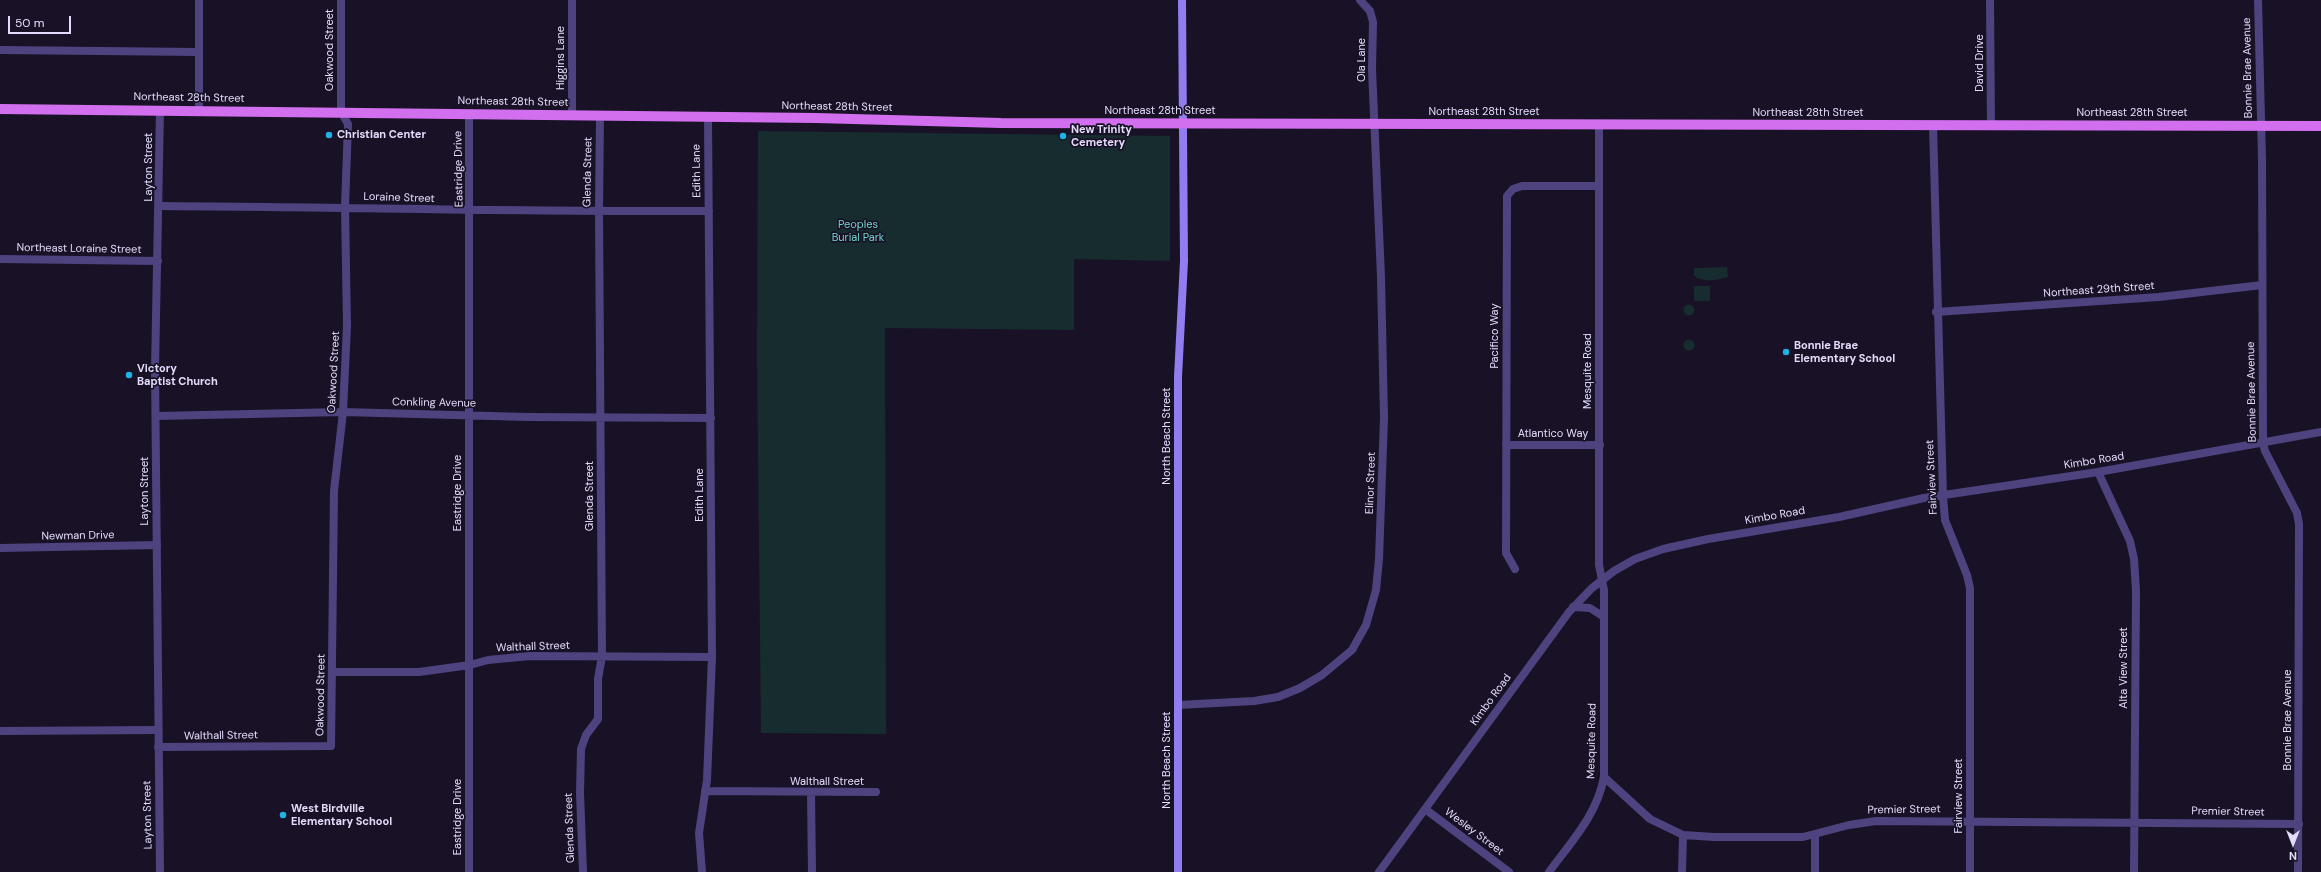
<!DOCTYPE html>
<style>
body{margin:0}
#map{position:relative;width:2321px;height:872px;overflow:hidden;background:#191226;font-family:"DM Sans",sans-serif}
canvas{display:block}
.north{position:absolute;left:2273px;top:824px;width:40px;height:40px;-webkit-text-stroke:3px #191226;paint-order:stroke;rotate:180deg;font-size:11px;font-weight:700;line-height:16px;text-align:center;color:#e3dbfb}
.north::after{content:'';display:block;margin:auto;width:14px;height:18px;background:#e3dbfb;clip-path:polygon(50% 0,100% 100%,50% 72%,0 100%)}
.scale{position:absolute;left:8px;top:16px;width:63px;height:18px;box-sizing:border-box;border:2px solid #e3dbfb;border-top:0;padding-left:5px;font-size:12px;line-height:14px;white-space:nowrap;color:#e3dbfb;-webkit-text-stroke:3px #191226;paint-order:stroke}
</style>
<div id="map">
<canvas width="2321" height="872"></canvas>
<div class="north">N</div>
<div class="scale">50 m</div>
</div>
<script>
const ctx = document.querySelector('canvas').getContext('2d');
ctx.lineJoin = 'round';
function fill(path, color) { ctx.fillStyle = color; ctx.fill(path, 'evenodd'); }
function stroke(path, color, width, dash) { ctx.strokeStyle = color; ctx.lineWidth = width; ctx.lineCap = dash ? 'butt' : 'round'; ctx.setLineDash(dash || []); ctx.stroke(path); }
function label(font, color, halo, rows, align = 'center') {
  ctx.font = font + ' "DM Sans",sans-serif'; ctx.lineWidth = 3.5; ctx.setLineDash([]); ctx.textBaseline = 'middle'; ctx.strokeStyle = halo; ctx.fillStyle = color; for (const [text, x, y, turn = 0] of rows) {
    ctx.save(); ctx.translate(x, y); ctx.rotate((+turn || 0) * Math.PI / 180); ctx.textAlign = isNaN(turn) ? turn : align; if (halo) ctx.strokeText(text, 0, 0); ctx.fillText(text, 0, 0); ctx.restore();
  }
}
fill(new Path2D(`
 M758,131L1170,136V261L1074,259V330L885,328L886,734L761,733L757,354Z
 M1727,267L1728,277C1716,280 1704,283 1694,276V268Z
 M1694,286H1710V301H1694Z
 M1683.5 310a5.5 5.5 0 1 1 11 0a5.5 5.5 0 1 1-11 0Z
 M1683.5 345a5.5 5.5 0 1 1 11 0a5.5 5.5 0 1 1-11 0Z`), '#162c2f');
stroke(new Path2D(`
 M199,0V110
 M572,0V115
 M1990,0L1991,125
 M2258,0L2262,158L2263,443L2265,451L2297,513L2299,524L2298,872
 M0,50L199,52
 M1933,125L1943,496L1945,520L1967,575L1970,588V872
 M160,206C343,207 526,212 709,211
 M0,259L158,261
 M1936,312L2159,297L2262,285
 M156,416L343,412L528,417L711,418
 M1506,445H1600
 M2098,472L2130,541L2134,559L2136,591L2134,872
 M0,548L157,545
 M1515,569L1506,553L1507,196L1513,189L1522,186H1599
 M1573,607L1590,608L1604,617
 M333,672H419L470,665L488,660L530,656L712,657
 M1178,705L1254,701L1278,697L1300,688L1322,675L1352,650L1366,625L1376,590L1379,559L1384,418L1381,277L1372,69L1373,22L1370,11L1360,0
 M0,731L158,730
 M158,747L331,746L334,491L343,412L347,326L345,207L348,124L341,112V0
 M1604,777L1650,819L1683,835L1714,837H1803L1849,825L1876,821L2299,824
 M705,791L876,792
 M811,793L812,872
 M1425,809L1509,872
 M1815,835V872
 M469,872V114
 M583,872L580,793L581,749L586,735L598,719V679L602,656L599,212L600,115
 M702,872L699,833L707,780L712,657L708,117
 M1379,872L1569,612L1592,588L1614,571L1635,559L1663,549L1708,539L1839,517L1924,498L2098,472L2321,432
 M1549,872C1571,842 1597,815 1604,777V590L1599,565V124
 M1682,872L1683,835`), '#4e437f', 8);
stroke(new Path2D(`
 M160,872L155,369L160,110`), '#4e437f', 8);
stroke(new Path2D(`
 M1178,872V377L1184,261L1182,0`), '#917df0', 8);
stroke(new Path2D(`
 M0,109L816,118L1001,123L2321,126`), '#d16fee', 10);
for (const [x, y, r, color] of [
 [329,135,4,"#1eb3e4"],
 [1063,136,4,"#1eb3e4"],
 [1786,352,4,"#1eb3e4"],
 [129,375,4,"#1eb3e4"],
 [283,815,4,"#1eb3e4"]
]) { const dot = new Path2D(); dot.arc(x, y, r, 0, 2 * Math.PI); ctx.fillStyle = color; ctx.fill(dot); stroke(dot, '#191226', 1.5); }
label('11px', '#e3dbfb', '#191226', [
 ["Oakwood Street",330,50,-90],
 ["Higgins Lane",561,58,-90],
 ["Ola Lane",1362,60,-90],
 ["David Drive",1980,63,-90],
 ["Bonnie Brae Avenue",2248,68,-91],
 ["Northeast 28th Street",189,98,1],
 ["Northeast 28th Street",513,102,1],
 ["Northeast 28th Street",837,107,1],
 ["Northeast 28th Street",1160,111],
 ["Northeast 28th Street",1484,112],
 ["Northeast 28th Street",1808,113],
 ["Northeast 28th Street",2132,113],
 ["Layton Street",149,167,-90],
 ["Eastridge Drive",459,169,-91],
 ["Edith Lane",697,171,-91],
 ["Glenda Street",588,172,-89],
 ["Loraine Street",399,198,2],
 ["Northeast Loraine Street",79,249,1],
 ["Northeast 29th Street",2099,290,-4],
 ["Pacifico Way",1495,336,-90],
 ["Mesquite Road",1588,371,-90],
 ["Oakwood Street",334,372,-87],
 ["Bonnie Brae Avenue",2252,392,-91],
 ["Conkling Avenue",434,403,1],
 ["Atlantico Way",1553,434],
 ["North Beach Street",1167,436,-90],
 ["Kimbo Road",2094,461,-9],
 ["Fairview Street",1932,477,-93],
 ["Elinor Street",1371,483,-88],
 ["Layton Street",145,491,-90],
 ["Eastridge Drive",458,493,-90],
 ["Edith Lane",700,495,-90],
 ["Glenda Street",590,496,-90],
 ["Kimbo Road",1775,516,-10],
 ["Newman Drive",78,536,-1],
 ["Walthall Street",533,647,-2],
 ["Alta View Street",2124,668,-90],
 ["Oakwood Street",321,695,-89],
 ["Kimbo Road",1491,700,-54],
 ["Bonnie Brae Avenue",2288,720,-90],
 ["Walthall Street",221,736,-1],
 ["Mesquite Road",1592,741,-89],
 ["North Beach Street",1167,760,-90],
 ["Walthall Street",827,782],
 ["Fairview Street",1959,796,-90],
 ["Premier Street",1904,810,-1],
 ["Premier Street",2228,812,1],
 ["Layton Street",148,815,-91],
 ["Eastridge Drive",458,817,-90],
 ["Glenda Street",570,828,-92],
 ["Wesley Street",1474,832,37]
]);
label('bold 11px', '#e3dbfb', '#191226', [
 ["New Trinity",1071,130],
 ["Cemetery",1071,143],
 ["Christian Center",337,135],
 ["Bonnie Brae",1794,346],
 ["Elementary School",1794,359],
 ["Victory",137,369],
 ["Baptist Church",137,382],
 ["West Birdville",291,809],
 ["Elementary School",291,822]
], 'left');
label('11px', '#6fd3c9', '#191226', [
 ["Peoples",858,225],
 ["Burial Park",858,238]
]);
</script>
